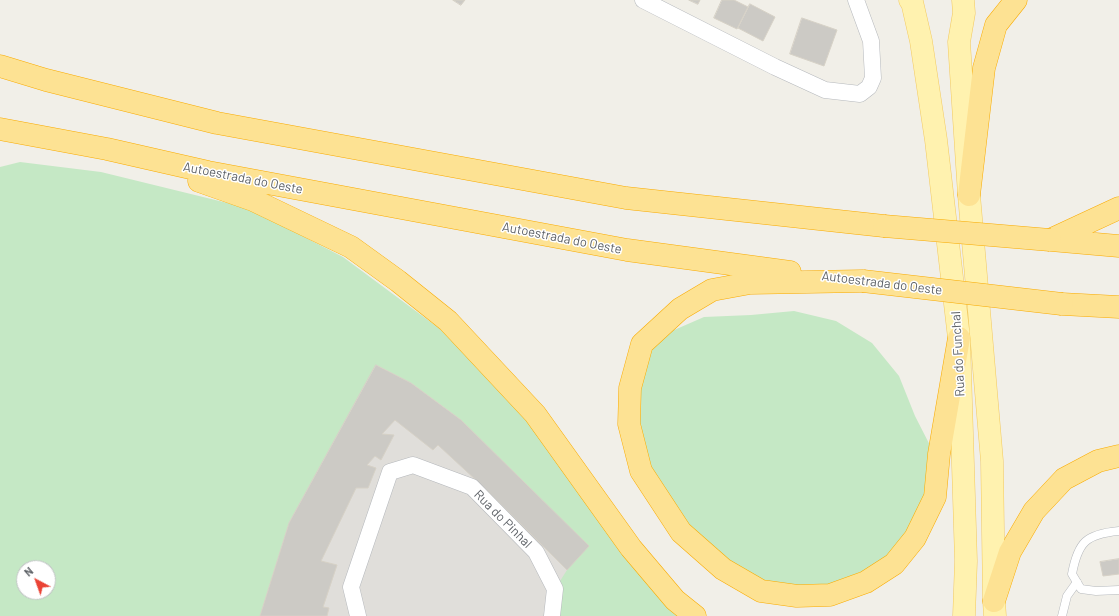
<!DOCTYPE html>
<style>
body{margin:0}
#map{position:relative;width:1119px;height:616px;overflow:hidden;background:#f1efe8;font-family:Barlow,sans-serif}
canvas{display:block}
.north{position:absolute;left:16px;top:560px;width:40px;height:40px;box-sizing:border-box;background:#fff;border:1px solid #bfc1c3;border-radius:50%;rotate:319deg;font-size:11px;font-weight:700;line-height:16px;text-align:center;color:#5f6368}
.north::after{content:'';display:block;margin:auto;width:14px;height:18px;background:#ea4335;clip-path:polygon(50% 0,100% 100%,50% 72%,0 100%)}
</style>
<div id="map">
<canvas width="1119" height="616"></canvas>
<div class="north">N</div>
</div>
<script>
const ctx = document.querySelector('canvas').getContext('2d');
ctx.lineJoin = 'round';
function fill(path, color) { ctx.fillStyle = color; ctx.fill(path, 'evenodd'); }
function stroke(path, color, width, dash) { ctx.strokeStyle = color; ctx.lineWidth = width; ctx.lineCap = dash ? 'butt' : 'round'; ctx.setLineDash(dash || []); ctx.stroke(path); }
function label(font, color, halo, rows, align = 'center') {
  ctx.font = font + ' Barlow,sans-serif'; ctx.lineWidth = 3; ctx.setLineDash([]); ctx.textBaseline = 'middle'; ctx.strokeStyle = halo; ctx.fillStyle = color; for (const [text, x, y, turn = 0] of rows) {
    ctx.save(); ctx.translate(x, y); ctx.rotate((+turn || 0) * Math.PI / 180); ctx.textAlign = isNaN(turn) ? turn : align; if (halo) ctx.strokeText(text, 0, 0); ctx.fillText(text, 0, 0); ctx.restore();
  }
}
fill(new Path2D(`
 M376,365L411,383L461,420L589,546L552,616H260L289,523Z`), '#e0deda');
fill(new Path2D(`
 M20,162L101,172L248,208L343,257L440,329L527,418L681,616H552L555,589L567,570L588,546L461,420L411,383L376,365L289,523L260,616H0V167ZM24,568H48V592H24Z
 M794,311L836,321L872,343L899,376L915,416L939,463L899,558L797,596L744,581L681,532L633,441L642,344L704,317L751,315Z`), '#c5e8c5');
const building = new Path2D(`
 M453,0H465L461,5Z
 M689,0H700L698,4Z
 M722,0H734L748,7L737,29L714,18Z
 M750,4L775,17L763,41L738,28Z
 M802,18L837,30L824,66L790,54Z
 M376,365L411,383L461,420L589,546L567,570L490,493L438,445L433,450L395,420L382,434L394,435L381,460L375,456L367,465L376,468L368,488H356L321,561L337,565L323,607L329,608L327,616H260L289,523Z
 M1119,559V574L1103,576L1100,562Z`);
fill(building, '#cccac5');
stroke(building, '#d6d1c6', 1);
const lane = new Path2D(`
 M1119,531C1086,534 1078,542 1072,574L1081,589L1096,591L1119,590
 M1062,616L1067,596L1077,582`);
const street = new Path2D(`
 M643,0L775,67L825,90L860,94L869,87L873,78L871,41L856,0
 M358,616L351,587L390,472L413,465L472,487L536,552L555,589L552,616`);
const primary = new Path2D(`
 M910,0L912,2L921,41L936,140L959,338L966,561L964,616
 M963,0L964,13L959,42L969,195L992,461L994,601L995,616`);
const highway = new Path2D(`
 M0,66L46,80L217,123L626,198L884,226
 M0,129L107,149L208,172L627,250L790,272
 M199,181L253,200L351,247L398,281L448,321L535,414L631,548L675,600L695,616
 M969,195L984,68L996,25L1016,0
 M1050,240L1119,208
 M1051,240L1119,246
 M863,281L750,283L712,290L680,309L642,344L630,388L629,424L641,471L681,532L723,569L761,591L797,596L830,595L866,582L894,564L915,538L935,497L939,454L959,338
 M1062,304L1119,307
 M994,601L1010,552L1034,511L1064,479L1098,461L1119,456`);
stroke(lane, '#b5b8bc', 9);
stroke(street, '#b5b8bc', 17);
stroke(primary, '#f2c960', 23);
stroke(highway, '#f9ab00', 23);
stroke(lane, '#fff', 8);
stroke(street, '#fff', 16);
stroke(primary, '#fff2af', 22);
stroke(highway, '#fde293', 22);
const highwayBridge = new Path2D(`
 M884,226L1050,240
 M863,281L1062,304`);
stroke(highwayBridge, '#f9ab00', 23, []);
stroke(highwayBridge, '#fde293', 22);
label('13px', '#5f6368', '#fff', [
 ["Autoestrada do Oeste",243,178,11],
 ["Autoestrada do Oeste",562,238,11],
 ["Autoestrada do Oeste",882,283,7],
 ["Rua do Funchal",958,354,-93],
 ["Rua do Pinhal",503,519,45]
]);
</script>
